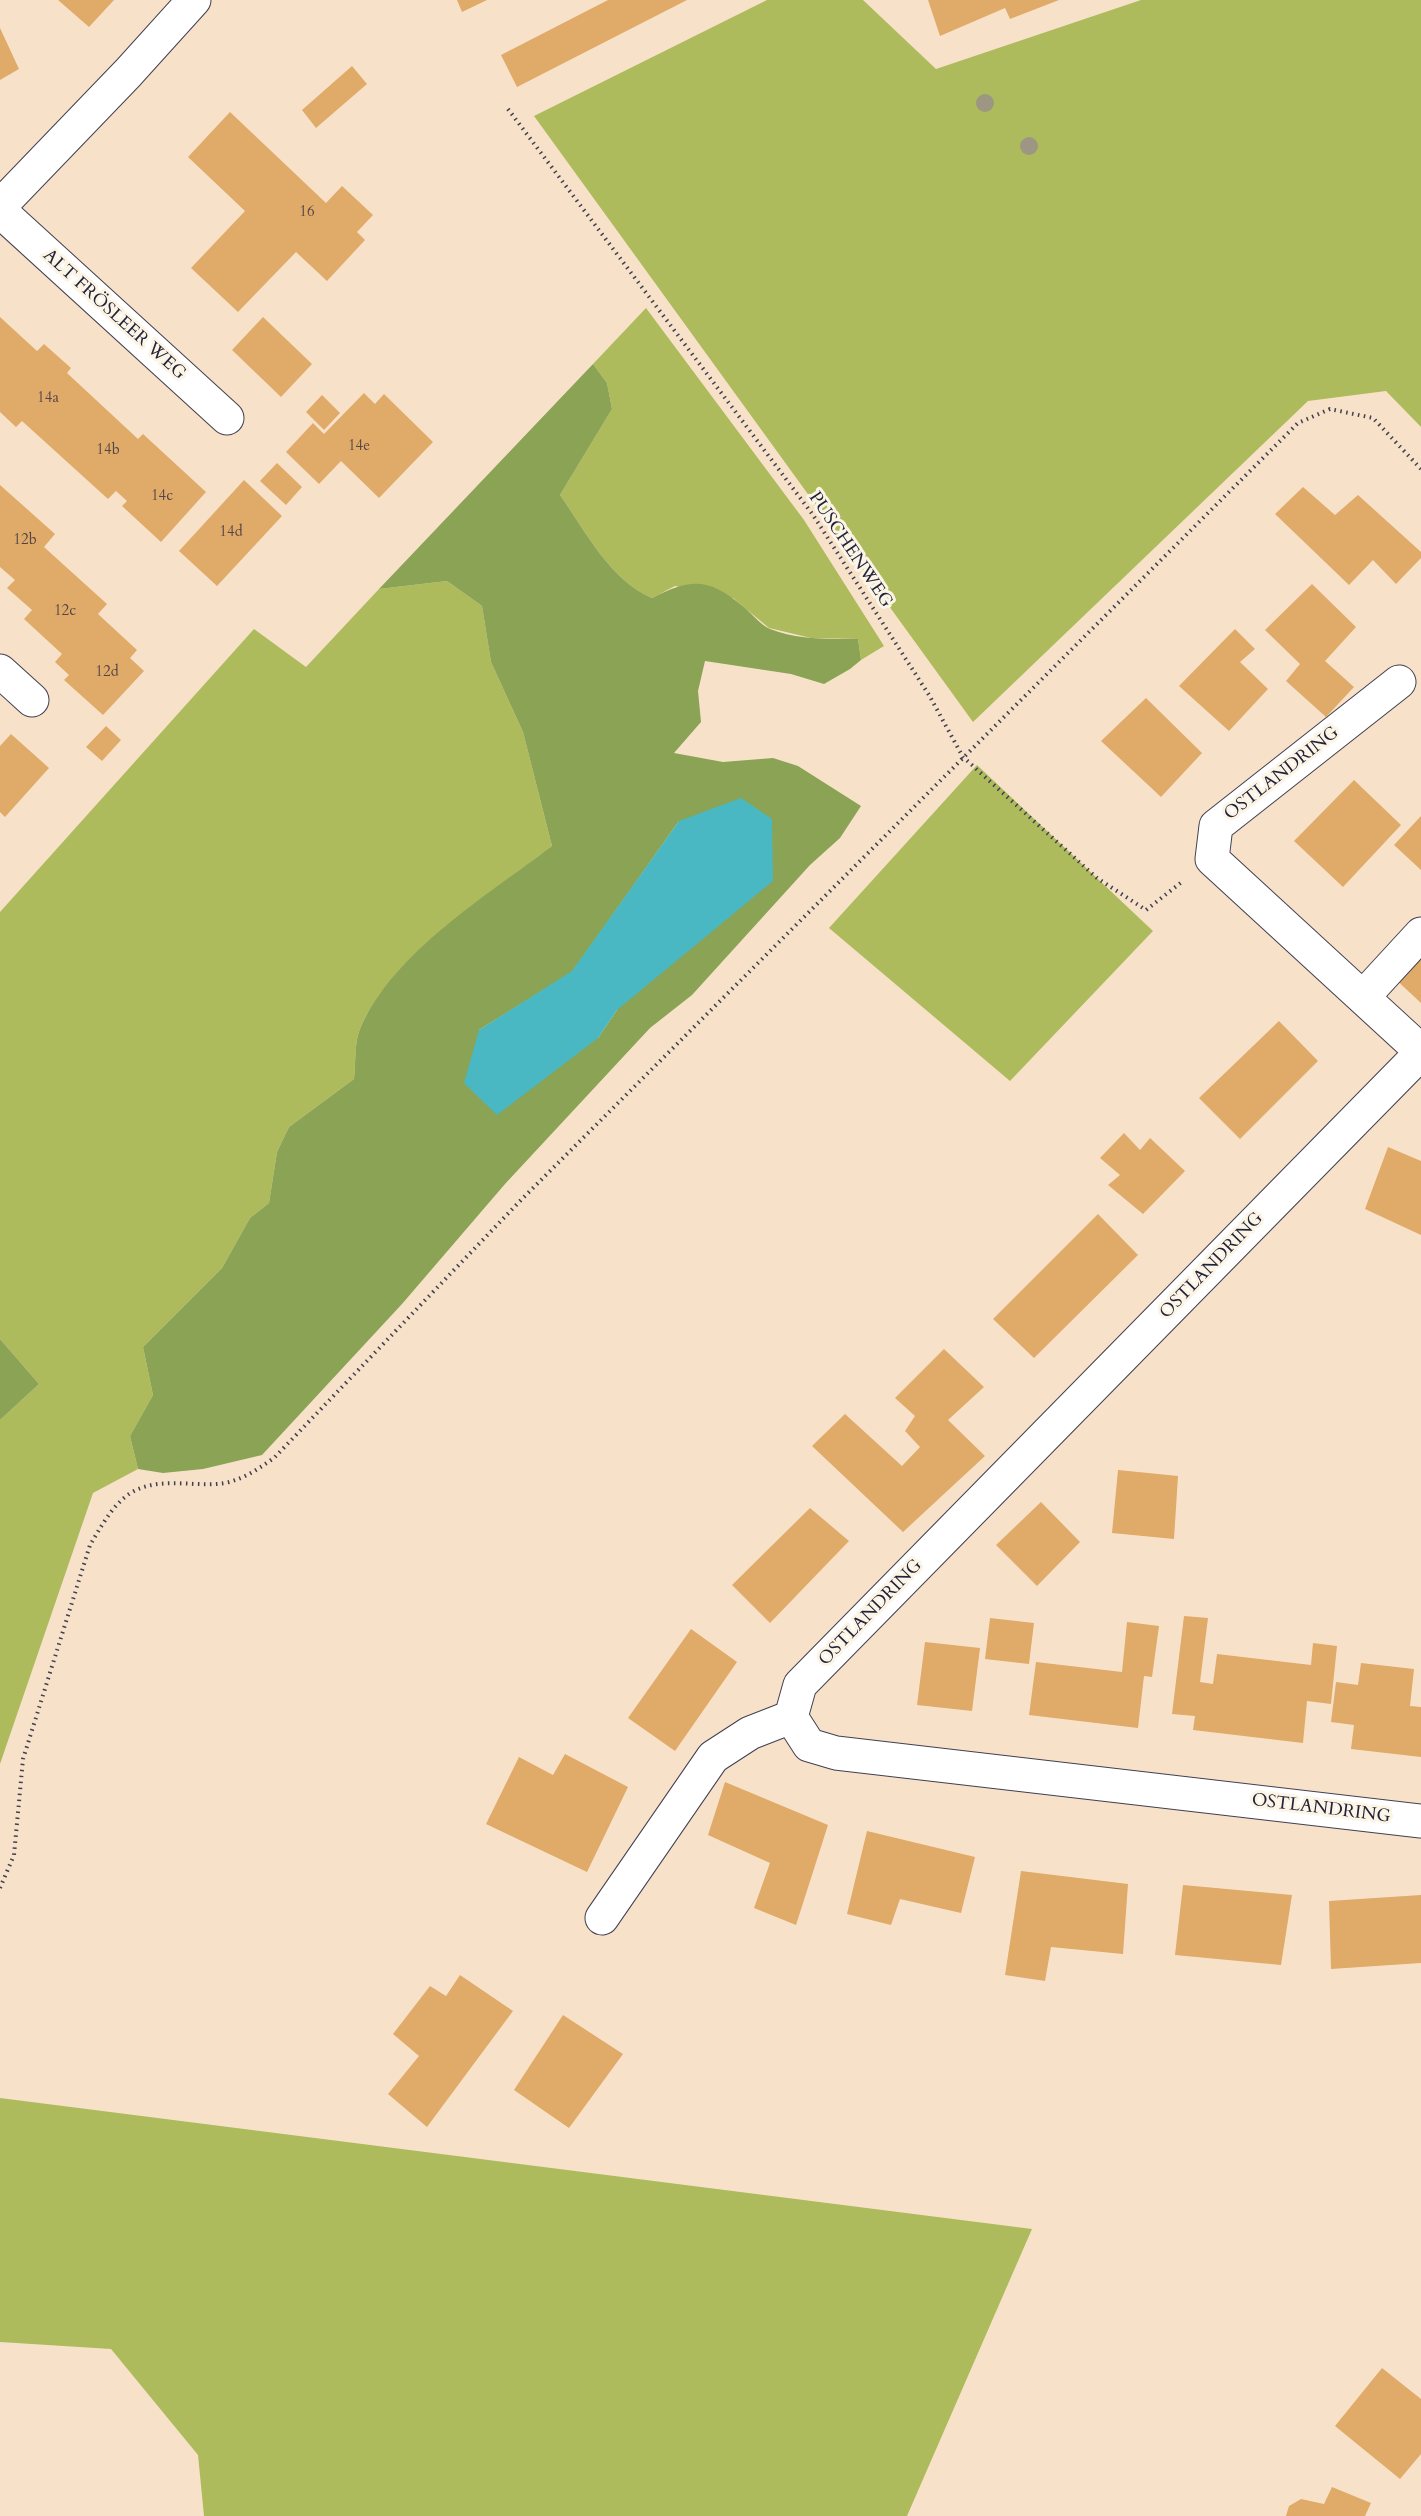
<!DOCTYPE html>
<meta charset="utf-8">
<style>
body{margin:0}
canvas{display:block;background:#f7e2c9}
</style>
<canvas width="1421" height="2516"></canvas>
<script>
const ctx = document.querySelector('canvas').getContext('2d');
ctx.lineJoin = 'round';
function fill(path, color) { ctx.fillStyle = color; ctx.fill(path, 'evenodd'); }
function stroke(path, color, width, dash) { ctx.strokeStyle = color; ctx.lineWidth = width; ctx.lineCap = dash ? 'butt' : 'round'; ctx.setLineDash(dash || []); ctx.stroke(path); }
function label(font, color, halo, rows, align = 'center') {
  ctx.font = font + ' Cardo,serif'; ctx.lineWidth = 6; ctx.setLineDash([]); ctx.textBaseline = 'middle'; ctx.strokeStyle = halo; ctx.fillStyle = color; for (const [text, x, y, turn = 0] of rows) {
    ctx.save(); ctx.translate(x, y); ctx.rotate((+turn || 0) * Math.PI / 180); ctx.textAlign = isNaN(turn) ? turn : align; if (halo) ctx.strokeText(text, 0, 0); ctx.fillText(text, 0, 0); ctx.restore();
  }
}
fill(new Path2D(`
 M767,0H863L936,69L1141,0H1421V427L1386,391L1308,401L973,722L534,116Z
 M646,308L804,520L884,646L861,660L858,639L811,638L769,628L733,598L675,586L652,598C610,580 586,532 560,495L612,409L607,383L593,364Z
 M447,581L482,606L491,662L523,732L552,846C489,895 391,955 360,1029C354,1043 356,1064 354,1079L289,1127L277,1152L269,1203L250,1218L222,1268L143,1347L153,1395L130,1436L138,1469L93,1493L0,1764V1420L39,1384L0,1339V912L254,629L306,667L379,589Z
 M977,765L1153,931L1010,1081L829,928Z
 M0,2098L1032,2229L907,2516H204L198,2455L111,2349L0,2342Z`), '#aebb5d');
fill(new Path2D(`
 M593,364L607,383L612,409L560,495C586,532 610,580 652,598C692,577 710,578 745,608C752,614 761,625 770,629C797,640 829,639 858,639L861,660L850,669L824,684L791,674L705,661L698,691L701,722L674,753L723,762L773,758L798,766L861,806L840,838L810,865L692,995L650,1028L505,1184L402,1304L262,1455L203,1469L163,1473L138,1469L130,1436L153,1395L143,1347L222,1268L250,1218L269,1203L277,1152L289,1127L354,1079C356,1064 354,1043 360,1029C392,953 488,895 552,846L523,732L491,662L482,606L447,581L379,589ZM679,821L617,1010L598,1038L479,1030L572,972Z
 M0,1339L39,1384L0,1420Z`), '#8aa354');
fill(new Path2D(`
 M741,798L772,819L773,881L617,1010L598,1038L497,1115L464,1083L479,1030L572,971L679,821Z`), '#4ab8c2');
fill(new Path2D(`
 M58,0H114L89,27Z
 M457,0H487L462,12Z
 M608,0H687L517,87L501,55Z
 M928,0H1059L1010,19L1005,8L940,36Z
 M0,28L19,69L0,80Z
 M352,66L367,84L316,128L302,110Z
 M230,112L326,203L342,186L373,215L357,232L365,240L327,281L296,252L238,312L191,268L245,211L188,157Z
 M0,317L37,351L44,344L71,368L67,373L138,439L143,434L206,492L161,542L122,506L127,501L116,491L108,499L22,421L16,427L0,412Z
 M263,317L312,364L281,397L232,350Z
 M364,393L375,404L384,394L433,442L379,498L341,461L319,484L286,452L313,423L324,434Z
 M322,395L340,413L324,430L306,412Z
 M277,463L302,487L286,505L260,481Z
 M244,480L282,516L217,586L179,551Z
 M0,485L55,534L44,547L107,604L98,614L137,650L130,658L144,671L103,715L64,680L69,675L55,662L62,654L24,619L32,610L7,588L15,580L0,567Z
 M1303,487L1335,515L1358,495L1421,552V558L1396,584L1373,560L1349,585L1275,514Z
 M1312,584L1356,627L1325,661L1354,687L1326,717L1286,681L1300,664L1265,630Z
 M1235,629L1255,649L1240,662L1268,689L1229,731L1179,686Z
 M1146,698L1202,753L1161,797L1101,741Z
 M106,726L121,740L102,761L86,747Z
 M11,734L49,768L5,817L0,812V746Z
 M1354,780L1401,825L1343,887L1294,841Z
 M1421,816V870L1394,845Z
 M1421,946V1003L1392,976Z
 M1279,1021L1318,1061L1240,1139L1199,1098Z
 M1124,1133L1140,1150L1150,1138L1185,1171L1143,1214L1108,1185L1120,1175L1100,1158Z
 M1388,1147L1421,1161V1235L1365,1209Z
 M1098,1214L1138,1255L1034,1358L993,1319Z
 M944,1349L984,1387L948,1420L985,1456L903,1532L812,1446L845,1414L902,1466L920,1447L905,1431L915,1416L895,1398Z
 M1118,1470L1178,1476L1174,1539L1112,1533Z
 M1041,1502L1080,1542L1037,1586L996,1545Z
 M810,1508L849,1541L770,1623L732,1585Z
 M1184,1616L1208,1618L1200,1682L1213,1684L1217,1654L1311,1665L1313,1643L1337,1646L1331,1704L1307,1701L1303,1743L1193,1730L1195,1716L1172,1714Z
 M990,1618L1034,1623L1029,1664L985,1659Z
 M1127,1622L1159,1626L1152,1677L1144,1676L1138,1728L1029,1715L1036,1662L1122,1672Z
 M691,1629L737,1662L675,1751L628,1718Z
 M925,1642L980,1648L972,1711L917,1705Z
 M1361,1663L1414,1669L1410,1706L1421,1707V1757L1351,1749L1354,1725L1331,1722L1336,1682L1358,1685Z
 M565,1754L628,1787L587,1872L486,1824L519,1757L553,1775Z
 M725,1782L828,1825L796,1925L754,1908L770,1863L708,1835Z
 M867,1831L975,1857L961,1913L900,1899L891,1925L847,1914Z
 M1021,1871L1128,1884L1123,1954L1051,1947L1045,1981L1005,1975Z
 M1183,1885L1292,1895L1281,1965L1175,1955Z
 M1421,1895V1963L1331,1969L1329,1901Z
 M460,1975L513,2011L427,2127L388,2094L419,2056L393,2034L430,1986L446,1996Z
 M563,2015L623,2054L569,2128L514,2090Z
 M1382,2368L1421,2399V2454L1400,2479L1335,2426Z
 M1332,2487L1371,2503L1365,2516H1286L1289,2506L1301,2499L1324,2504Z`), '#e0aa68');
const minor = new Path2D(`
 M0,206L128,73L194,0
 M0,211L227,418
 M0,671L32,700
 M1399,682L1216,826L1212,859L1421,1051
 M1363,997L1421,934
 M1421,1053L800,1685L791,1717L809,1745L836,1753L1421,1821
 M602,1918L713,1757L750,1733L791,1717`);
stroke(minor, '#423f50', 35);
stroke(new Path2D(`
 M508,109L813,515L929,695L963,757L1097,878L1146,910L1183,881
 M0,1888L14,1855L23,1759L90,1545C101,1527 111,1507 129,1494C158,1475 194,1488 225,1483C244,1479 258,1469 274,1458L521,1200L1298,423L1330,409L1373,418L1421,469`), '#423f50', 4, [1.5, 4.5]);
stroke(minor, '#fff', 33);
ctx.fillStyle = '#9d9682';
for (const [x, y] of [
 [985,103],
 [1029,146]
]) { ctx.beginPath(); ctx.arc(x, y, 9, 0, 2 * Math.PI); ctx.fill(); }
label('15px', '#524446', null, [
 ["16",307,213],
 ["14a",48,399],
 ["14e",359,447],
 ["14b",108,451],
 ["14c",162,497],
 ["14d",231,533],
 ["12b",25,541],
 ["12c",65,612],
 ["12d",107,673]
]);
label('18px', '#22223b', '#fcf5e5', [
 ["ALT FRÖSLEER WEG",114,315,42],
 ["PUSCHENWEG",850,550,56],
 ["OSTLANDRING",1282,774,-38],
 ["OSTLANDRING",1212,1266,-46],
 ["OSTLANDRING",871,1613,-46],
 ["OSTLANDRING",1321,1809,7]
]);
</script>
